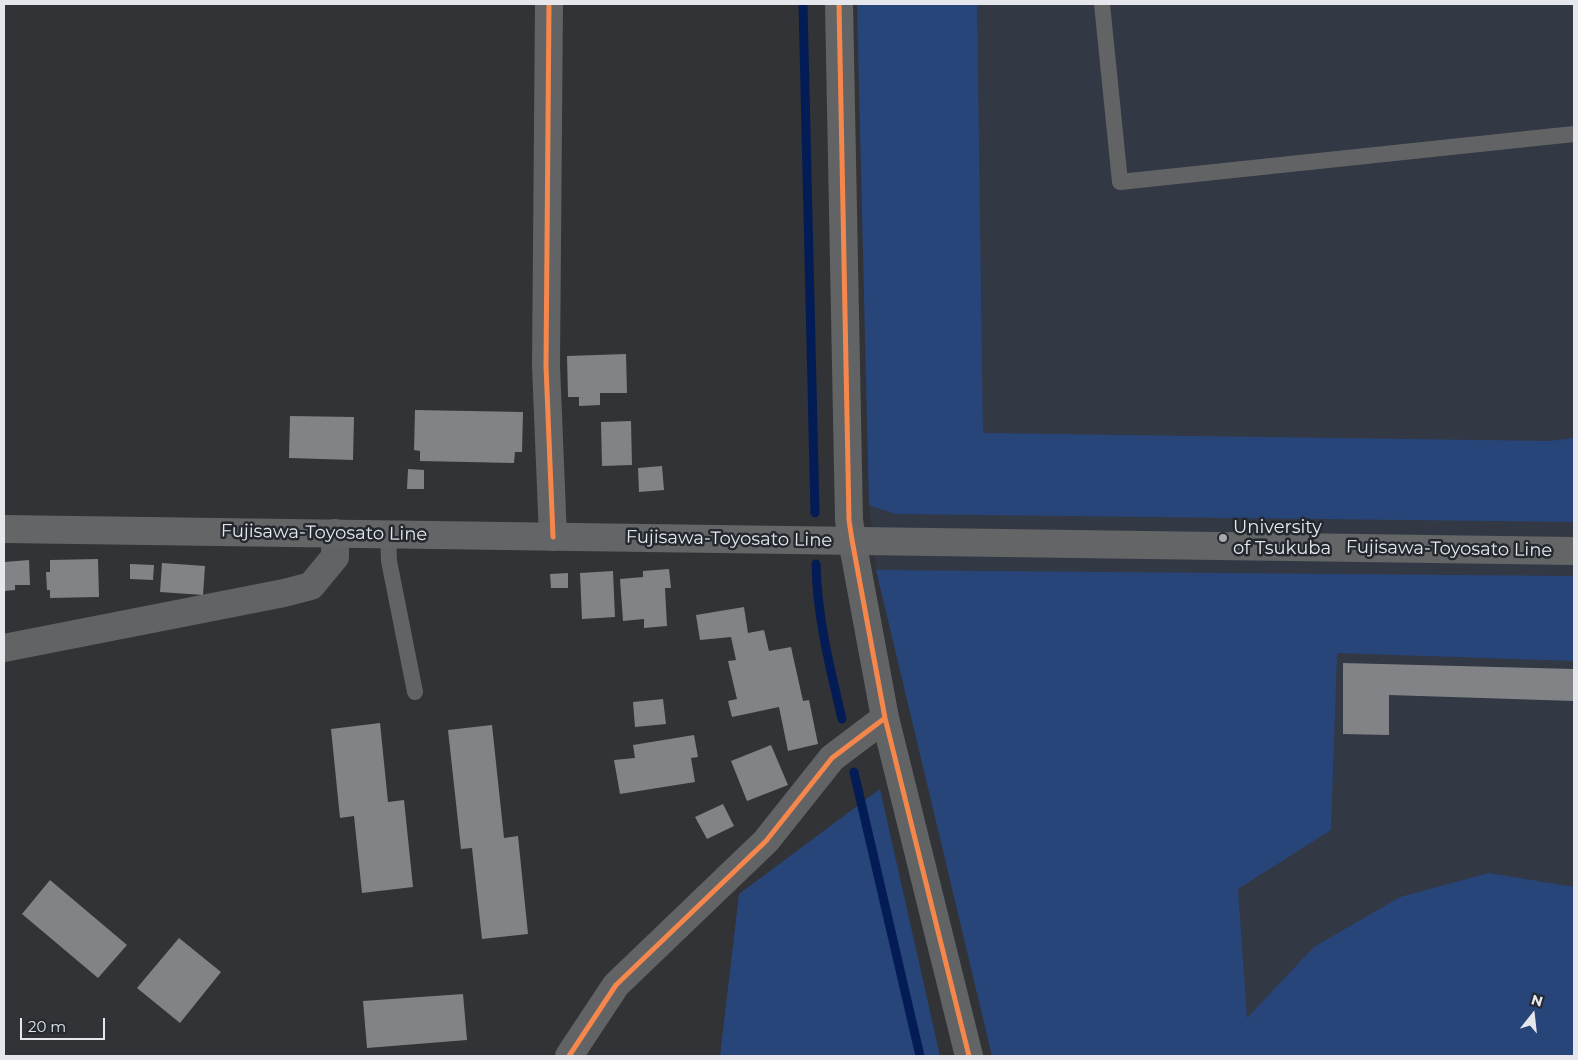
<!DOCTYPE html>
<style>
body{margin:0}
#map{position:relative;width:1578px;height:1060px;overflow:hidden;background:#313336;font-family:Montserrat,sans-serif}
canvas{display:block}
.frame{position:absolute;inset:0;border:5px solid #e5e7ec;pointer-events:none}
.north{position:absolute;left:1508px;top:990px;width:50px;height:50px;-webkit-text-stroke:4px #24282f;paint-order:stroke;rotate:16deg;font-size:14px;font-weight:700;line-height:20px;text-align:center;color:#e5e7ec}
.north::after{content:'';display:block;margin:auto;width:18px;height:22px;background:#e5e7ec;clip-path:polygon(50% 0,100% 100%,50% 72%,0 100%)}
.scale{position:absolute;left:20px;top:1018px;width:85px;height:22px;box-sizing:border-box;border:2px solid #e5e7ec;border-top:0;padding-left:6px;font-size:15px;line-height:18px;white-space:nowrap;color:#e5e7ec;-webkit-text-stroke:4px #24282f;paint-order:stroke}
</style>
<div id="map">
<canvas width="1578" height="1060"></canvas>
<div class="frame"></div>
<div class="north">N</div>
<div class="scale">20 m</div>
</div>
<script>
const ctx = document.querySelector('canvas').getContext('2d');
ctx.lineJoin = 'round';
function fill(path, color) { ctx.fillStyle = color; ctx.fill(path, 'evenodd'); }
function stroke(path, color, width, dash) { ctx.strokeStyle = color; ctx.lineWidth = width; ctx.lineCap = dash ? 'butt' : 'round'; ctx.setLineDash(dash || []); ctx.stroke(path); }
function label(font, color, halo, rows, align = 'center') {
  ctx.font = font + ' Montserrat,sans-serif'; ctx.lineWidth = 5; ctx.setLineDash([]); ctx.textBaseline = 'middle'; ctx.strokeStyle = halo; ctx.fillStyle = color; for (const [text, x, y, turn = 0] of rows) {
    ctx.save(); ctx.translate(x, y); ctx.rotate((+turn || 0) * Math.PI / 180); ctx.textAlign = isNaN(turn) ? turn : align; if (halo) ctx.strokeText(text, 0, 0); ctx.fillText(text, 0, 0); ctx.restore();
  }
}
fill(new Path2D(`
 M857,4H1574V1056H992L876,570L869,505Z`), '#323844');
fill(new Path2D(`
 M857,4H977L983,433L1550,441L1574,438V522L895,514L869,505Z
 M876,570L1574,576V661L1337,653L1331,830L1238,889L1247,1018L1314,947L1400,897L1489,873L1574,887V1056H992Z
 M880,789L940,1056H720L739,894Z`), '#284579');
stroke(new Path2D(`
 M803,4L815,513
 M816,564C817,617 830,668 842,719
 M854,772L920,1056`), '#041c56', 9);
fill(new Path2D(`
 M626,354L627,393H600V405L579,406V397H568L567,356Z
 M415,410L523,412L522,452H515L514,463L420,461V451L414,450Z
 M290,416L354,417L353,460L289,458Z
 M631,421L632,465L602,466L601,422Z
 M662,466L664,490L639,492L638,468Z
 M408,469L424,470V489H407Z
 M98,559L99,597L50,598V590H47L46,572H50V560Z
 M29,560L30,585H15V590L4,591V562Z
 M162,563L205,566L203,595L160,592Z
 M130,564L154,565L153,580L130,579Z
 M669,569L671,588H665L667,626L644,628V619L623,621L620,579L643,577V571Z
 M613,571L615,617L582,619L580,573Z
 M568,573V588H551L550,574Z
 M744,607L748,633L764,630L769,651L791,647L803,701L809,700L818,744L788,751L779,707L732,717L728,701L737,699L728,661L736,660L731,637L700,640L696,615Z
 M1343,663L1574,669V701L1389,695V735L1343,734Z
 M663,699L666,724L635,727L633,702Z
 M380,723L388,802L404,800L413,887L362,893L354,816L340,818L331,729Z
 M492,725L504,838L518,836L528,934L482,939L472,848L461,849L448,730Z
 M694,735L698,757L691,758L695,782L620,794L614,760L635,758L633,745Z
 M771,745L788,785L747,801L731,761Z
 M723,804L734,826L707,839L695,817Z
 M50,880L127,945L98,978L22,914Z
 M179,938L221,972L180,1023L137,988Z
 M463,994L467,1040L367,1048L363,1001Z`), '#828386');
stroke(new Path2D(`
 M1102,4L1120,182L1574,134
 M388,534L389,561L415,692`), '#626364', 16);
stroke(new Path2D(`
 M549,4L546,366L553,537
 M839,4L849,520L852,540L885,718L969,1056
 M4,648L284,593L311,586L335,557V533
 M569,1056L616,985L766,841L832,758L885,718`), '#626364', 28);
stroke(new Path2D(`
 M4,529L1574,551`), '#646566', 28);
stroke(new Path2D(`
 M549,4L546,366L553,537
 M839,4L849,520L852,540L885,718L969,1056
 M569,1056L616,985L766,841L832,758L885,718`), '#f5874c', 5);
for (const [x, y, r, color] of [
 [1223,538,5,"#a6a8ac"]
]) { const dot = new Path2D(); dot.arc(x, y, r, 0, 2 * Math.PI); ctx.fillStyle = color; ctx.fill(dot); stroke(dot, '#24282f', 2); }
label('18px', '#e5e7ec', '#24282f', [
 ["University",1233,528],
 ["of Tsukuba",1233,549]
], 'left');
label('18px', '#e5e7ec', '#24282f', [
 ["Fujisawa-Toyosato Line",324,533,1],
 ["Fujisawa-Toyosato Line",729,539,1],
 ["Fujisawa-Toyosato Line",1449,549,1]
]);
</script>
